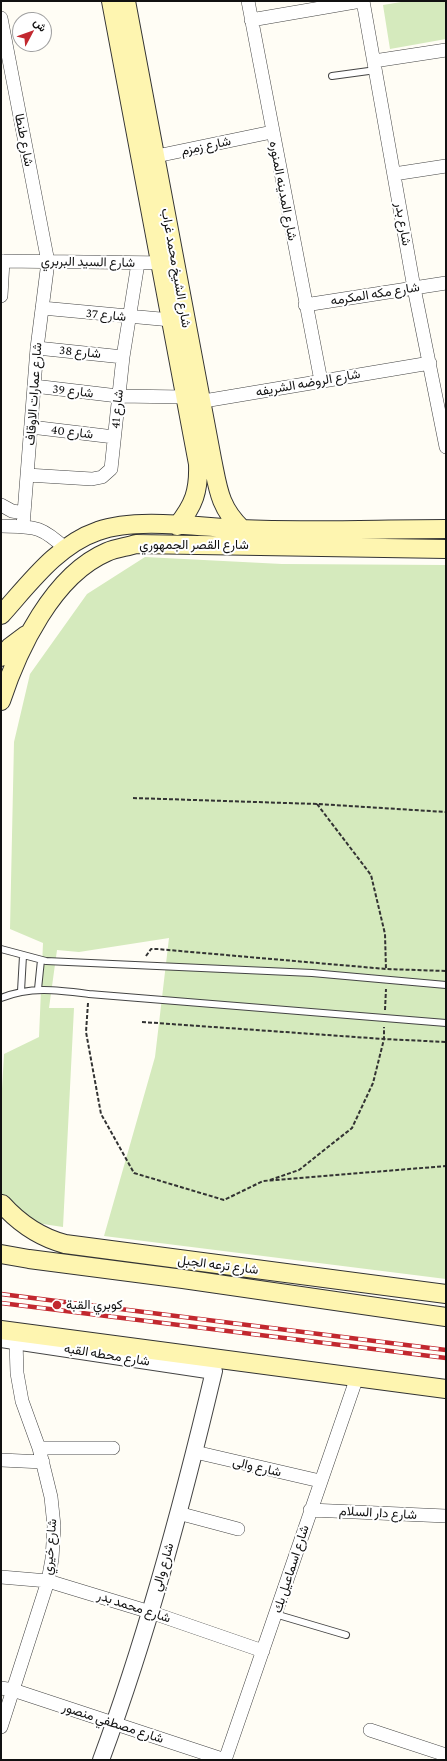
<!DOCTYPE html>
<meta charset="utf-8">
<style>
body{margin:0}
#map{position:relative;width:447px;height:1761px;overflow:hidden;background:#fffdf5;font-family:"Crimson Pro",Vazirmatn,serif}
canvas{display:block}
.frame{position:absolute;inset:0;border:2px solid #111;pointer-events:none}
.north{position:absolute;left:12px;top:12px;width:40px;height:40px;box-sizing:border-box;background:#fff;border:1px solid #a0a0a0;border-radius:50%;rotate:49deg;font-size:11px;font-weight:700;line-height:16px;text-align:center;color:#111}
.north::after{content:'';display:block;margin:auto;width:14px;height:18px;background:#c2282f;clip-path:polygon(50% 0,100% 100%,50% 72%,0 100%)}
</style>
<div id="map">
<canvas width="447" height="1761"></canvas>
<div class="frame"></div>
<div class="north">ش</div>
</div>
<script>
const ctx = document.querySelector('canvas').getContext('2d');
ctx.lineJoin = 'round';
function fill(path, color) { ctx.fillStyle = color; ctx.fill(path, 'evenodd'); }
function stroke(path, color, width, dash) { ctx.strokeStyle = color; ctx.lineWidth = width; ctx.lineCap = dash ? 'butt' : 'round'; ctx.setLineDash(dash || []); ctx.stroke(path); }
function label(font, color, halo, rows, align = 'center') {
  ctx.font = font + ' "Crimson Pro",Vazirmatn,serif'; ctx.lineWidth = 4; ctx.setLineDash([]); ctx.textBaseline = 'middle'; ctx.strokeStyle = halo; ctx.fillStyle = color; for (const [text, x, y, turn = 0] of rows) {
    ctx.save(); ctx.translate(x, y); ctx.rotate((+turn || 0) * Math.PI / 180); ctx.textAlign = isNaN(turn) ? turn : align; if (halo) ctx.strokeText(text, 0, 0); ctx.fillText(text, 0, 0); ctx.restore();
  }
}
fill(new Path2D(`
 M407,1H446V39L390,49L383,5Z
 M145,557L282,564L446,565V1279L104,1236L155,1057L169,938L79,952L57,950L49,1008H74L63,1227L16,1220L1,1194V1106L4,1054L39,1037L43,943L10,929L14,742L30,674L87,594Z`), '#d5eabd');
const service = new Path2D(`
 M332,76L376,70
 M1,949L46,961L312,973L446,985
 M38,989L41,960
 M21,991L23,956
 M1,998C31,986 58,990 89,994L446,1023
 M275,1614L346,1635`);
const minor = new Path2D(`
 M248,1L321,381
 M363,1L414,288L446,447
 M1,18L48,262L37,348L23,526
 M251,20L361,1
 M374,61L446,50
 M147,158L272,132
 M394,174L446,166
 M1,261L169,263
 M1,296L3,261
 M305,305L446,283
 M42,308L171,320
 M37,348L123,357
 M34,386L118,396L185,397
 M192,403L430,363
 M31,427L114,437
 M27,475L92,479L102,477L111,469L123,357L138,263
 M1,505L12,511L24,513
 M1,526C35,527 40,525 66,549
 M39,1448H113
 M195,1452L320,1481
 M1,1460L43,1462
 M310,1510L446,1516
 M178,1513L238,1529
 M1,1577L48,1581L150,1612L263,1651
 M1,1688L13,1690L225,1760
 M1,1727L48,1581L52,1559L54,1526L51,1497L39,1448L22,1401L17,1373L16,1341
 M370,1730L446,1755
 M225,1760L357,1377`);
const tertiary = new Path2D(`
 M1,1339L214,1371C183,1502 148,1633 101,1760`);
const secondary = new Path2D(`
 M111,1L198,464C199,491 194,505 177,526
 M126,1L212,459C218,488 219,507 242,529
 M1,615C29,584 57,545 98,531C136,517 199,527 240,529C308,532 378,529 446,529
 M1,657L10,647L26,635
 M1,701C18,649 53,575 107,552C116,548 127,547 136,544L446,549
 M2,1204C20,1224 39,1237 65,1244L446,1294
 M1,1254L29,1259L183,1279L446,1317
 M1,1330L446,1389`);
stroke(service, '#444', 8);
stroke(minor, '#444', 14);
stroke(tertiary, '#444', 18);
stroke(secondary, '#333', 20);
stroke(new Path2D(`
 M133,798L317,804L446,812
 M317,804L371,875L385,934L386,970
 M146,956L151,949H157L386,969L446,971
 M88,1003L86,1032L101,1114L134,1173L224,1200L263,1181L446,1166
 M385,1010L386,989
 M142,1022L384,1039L446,1042
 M270,1180L299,1170L352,1128L373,1083L384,1039V1027`), '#333', 2, [4, 2]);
stroke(service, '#fff', 6);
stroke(minor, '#fff', 13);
stroke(tertiary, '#fff', 16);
stroke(secondary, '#fef5b0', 18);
const rail = new Path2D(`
 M1,1294L446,1350
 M1,1303L446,1358`);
stroke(rail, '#c2282f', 4.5);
stroke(rail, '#fff', 3, [9]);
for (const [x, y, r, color] of [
 [57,1305,5,"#c2282f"]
]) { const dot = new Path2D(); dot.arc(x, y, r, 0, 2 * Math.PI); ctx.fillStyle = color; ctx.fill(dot); stroke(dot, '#fff', 1.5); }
label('13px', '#111', '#fff', [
 ["شارع طنطا",24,140,79],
 ["شارع زمزم",206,146,-12],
 ["شارع المدينه المنوره",283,191,79],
 ["شارع بدر",403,224,80],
 ["شارع السيد البربري",88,262,1],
 ["شارع الشيخ محمد غراب",176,268,80],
 ["شارع مكه المكرمه",375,294,-9],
 ["شارع 37",106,315,6],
 ["شارع 38",80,352,6],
 ["شارع الروضه الشريفه",308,383,-10],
 ["شارع 39",73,391,7],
 ["شارع عمارات الاوقاف",34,394,-86],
 ["شارع 41",117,409,-84],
 ["شارع 40",72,432,7],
 ["شارع القصر الجمهوري",194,545],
 ["شارع ترعه الجبل",218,1265,7],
 ["شارع محطه القبه",107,1355,9],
 ["شارع والى",257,1467,13],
 ["شارع دار السلام",378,1513,3],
 ["شارع خيري",50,1547,-85],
 ["شارع والي",163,1567,-74],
 ["شارع اسماعيل بك",291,1569,-72],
 ["شارع محمد بدر",134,1607,18],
 ["شارع مصطفي منصور",113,1723,18]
]);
label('13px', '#111', '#fff', [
 ["كوبري القبة",66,1305]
], 'left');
</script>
